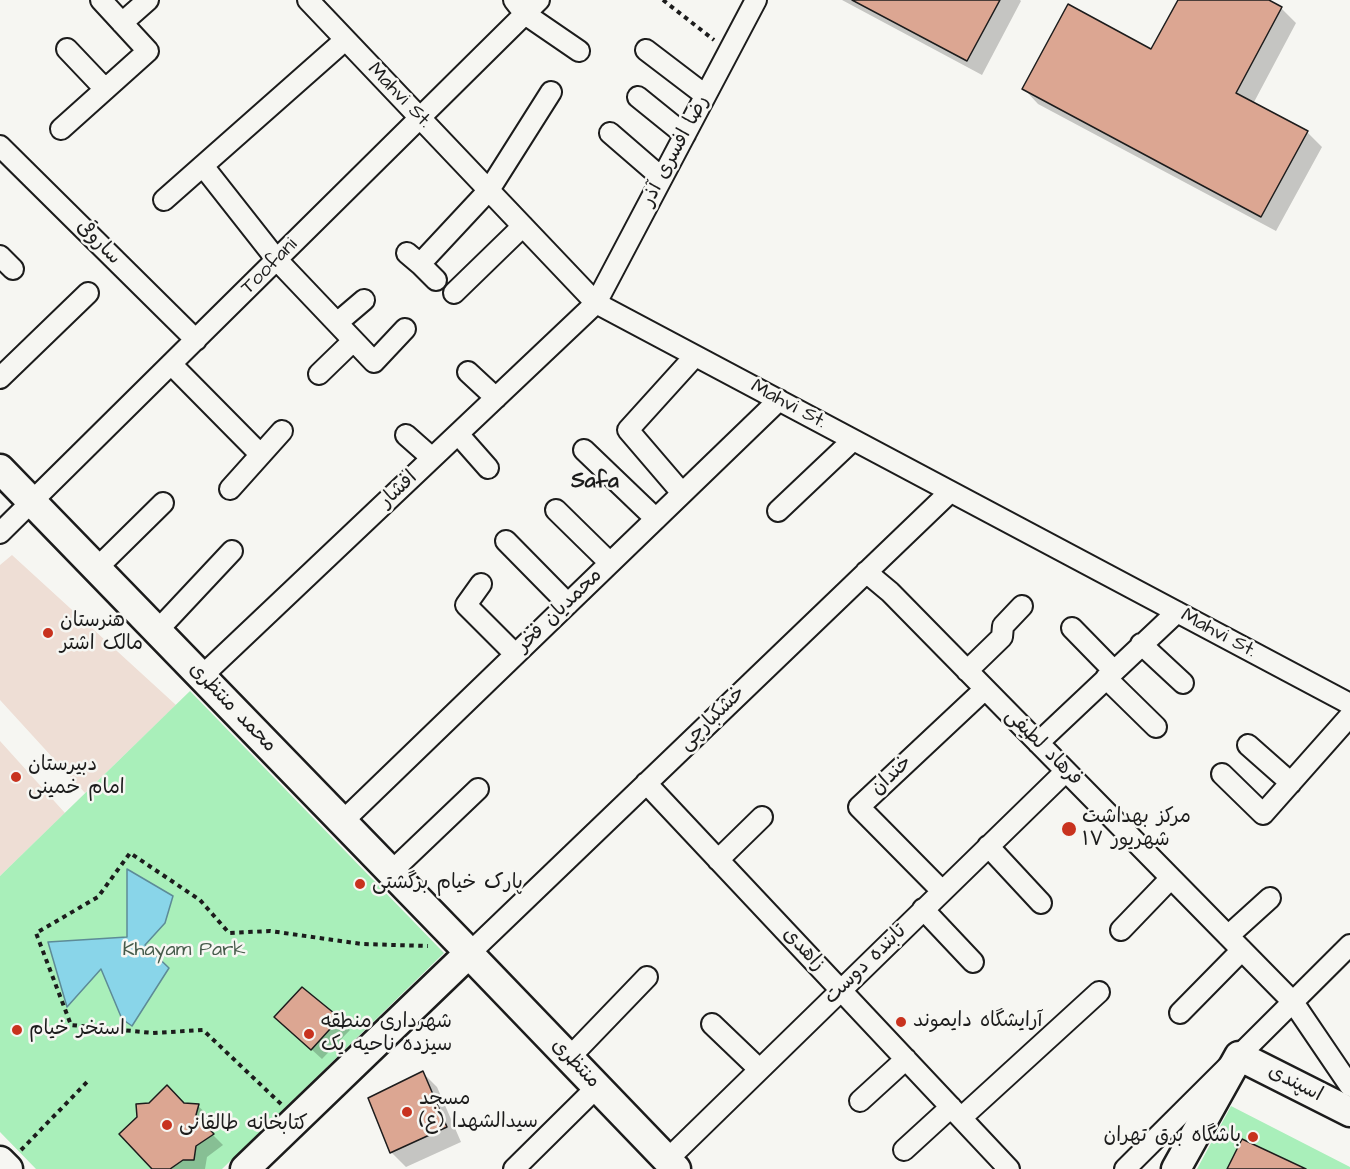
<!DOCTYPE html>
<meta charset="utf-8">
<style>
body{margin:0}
canvas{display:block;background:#f6f6f2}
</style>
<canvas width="1350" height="1169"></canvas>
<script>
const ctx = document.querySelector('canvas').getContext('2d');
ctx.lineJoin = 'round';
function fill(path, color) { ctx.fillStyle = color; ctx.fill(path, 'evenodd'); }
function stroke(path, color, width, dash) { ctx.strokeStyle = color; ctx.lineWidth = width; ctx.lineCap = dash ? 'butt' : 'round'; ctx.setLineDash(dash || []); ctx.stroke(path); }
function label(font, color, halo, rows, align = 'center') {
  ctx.font = font + ' "Architects Daughter","Playpen Sans Arabic",sans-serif'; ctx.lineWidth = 5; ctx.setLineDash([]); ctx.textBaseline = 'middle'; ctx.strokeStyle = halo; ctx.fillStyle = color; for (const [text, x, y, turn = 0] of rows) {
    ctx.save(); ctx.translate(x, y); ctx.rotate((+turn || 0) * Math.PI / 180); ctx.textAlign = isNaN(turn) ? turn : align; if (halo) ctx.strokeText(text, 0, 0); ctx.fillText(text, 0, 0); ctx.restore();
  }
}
fill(new Path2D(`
 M12,555L176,705L85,793L0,700V565Z
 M0,741L65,813L0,876Z`), '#eeded5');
fill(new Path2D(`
 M190,691L444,953L222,1169H36L0,1132V876Z
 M1231,1106L1350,1167V1169H1197Z`), '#a9efba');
const water = new Path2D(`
 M127,869L173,896L165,923L145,945L169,968L132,1026L122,1019L101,969L67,1007L48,942L127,937Z`);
fill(water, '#89d5e9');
stroke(water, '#5d8b97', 1.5);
fill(new Path2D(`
 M842,0H1020L1021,1L982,75Z
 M1179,0H1266L1281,8L1296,23L1253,104L1307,132L1322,147L1276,231L1038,104L1024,89L1152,51Z
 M302,989L350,1030L322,1059L287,1027Z
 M422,1072L437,1087L461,1142L406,1167L391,1152Z
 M184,1105L198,1106L209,1116L206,1128L223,1145L207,1157L205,1169H154Z`), '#0003');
const building = new Path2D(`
 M852,0H1000L967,61Z
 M1178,0H1269L1282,7L1236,93L1308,131L1261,217L1022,89L1068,4L1151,49Z
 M302,987L340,1018L311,1050L274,1017Z
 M423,1071L447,1127L390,1153L368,1098Z
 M167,1085L184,1103L199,1104L196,1115L214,1134L196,1146L194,1160H183L170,1169H152L119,1134L137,1117L136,1104L149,1103Z
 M1242,1139L1306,1169H1227Z`);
fill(building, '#dca692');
stroke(building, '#1c1c1c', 1.5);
const minor = new Path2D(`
 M308,0L596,303L1350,704
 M514,0L525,14L579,51
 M122,23L148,0
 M67,49L105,89
 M646,50L705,95
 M638,97L685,135
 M61,129L148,51L101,0
 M610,133L662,178
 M0,146L196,340
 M203,166L277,260L374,362L405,329
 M164,200L345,40
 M407,253L420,264L489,190L551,92
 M0,256L13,269
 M420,264L436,280
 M454,293L523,226
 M337,323L364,300
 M171,364L260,454
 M468,372L496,398
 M319,374L353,341
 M0,378L88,293
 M458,434L488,468
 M406,435L432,458
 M584,450L656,519
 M230,489L282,431
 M682,493L628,430L695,356
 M556,510L610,563
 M778,511L853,440
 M0,533L539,0
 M506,541L568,604
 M96,569L163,503
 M866,572L890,592L1293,1002L1350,1086
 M481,584L466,605L515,654
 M1072,628L1114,671
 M157,631L232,551
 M1141,644L1183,683
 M967,671L1002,637L1003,626L1022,606
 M201,677L596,303L756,0
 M1106,678L1156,727
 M1038,743L1177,612
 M1248,745L1291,783
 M1222,774L1263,814L1350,716
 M646,783L1009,1169
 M342,822L779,400
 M988,846L1041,903
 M718,860L762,817
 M391,872L478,789
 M942,891L859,807L985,689
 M923,909L973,962
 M1121,930L1171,878
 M1228,936L1270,898
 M477,946L950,492
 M1180,1013L1242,950
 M712,1024L759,1069
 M569,1058L647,977
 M860,1101L906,1059
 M961,1118L1099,992
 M904,1150L951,1107
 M667,1160L1066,771
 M514,1169L597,1087
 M1125,1169L1350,945`);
const secondary = new Path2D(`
 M0,469L464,947
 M474,959L676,1169
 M0,1161L8,1169
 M245,1169L461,961
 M1176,1169L1239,1056L1350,1112`);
stroke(minor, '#1c1c1c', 24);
stroke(secondary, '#1c1c1c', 33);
stroke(new Path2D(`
 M663,0L714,40
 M281,1104L203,1030L153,1033L71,1025L36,933L98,897L130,853L200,900L229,933L270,931L362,944L428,946
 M21,1150L89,1080`), '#1c1c1c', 4, [4.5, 4.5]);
stroke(minor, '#f6f6f2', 20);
stroke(secondary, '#f6f6f2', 28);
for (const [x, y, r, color] of [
 [48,633,6,"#c8321e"],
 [16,777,6,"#c8321e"],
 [1069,829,8,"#c8321e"],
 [360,884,6,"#c8321e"],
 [901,1022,6,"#c8321e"],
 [17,1030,6,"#c8321e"],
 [309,1034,6,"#c8321e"],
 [407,1112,6,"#c8321e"],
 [167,1125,6,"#c8321e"],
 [1253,1137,6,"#c8321e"]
]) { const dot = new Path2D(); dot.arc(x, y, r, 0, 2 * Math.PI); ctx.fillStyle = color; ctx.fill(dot); stroke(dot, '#f6f6f2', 2); }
label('20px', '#1c1c1c', '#f6f6f2', [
 ["Mahvi St.",399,96,46],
 ["رضا افسری آذر",676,151,-62],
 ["ساروقی",98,243,45],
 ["Toofani",270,267,-45],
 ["Mahvi St.",788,405,28],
 ["افشار",399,490,-43],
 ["محمدیان فخر",560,611,-44],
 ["Mahvi St.",1218,634,28],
 ["محمد منتظری",232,708,46],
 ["خشکبارچی",713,719,-44],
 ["فرهاد لطیفی",1043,748,45],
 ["خندان",892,776,-43],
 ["زاهدی",803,950,47],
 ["تابنده دوست",866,965,-44],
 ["منتظری",575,1064,46],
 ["اسپندی",1295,1084,27]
]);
label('20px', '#1c1c1c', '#f6f6f2', [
 ["هنرستان",60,622],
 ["مالک اشتر",60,645],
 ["دبیرستان",28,766],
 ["امام خمینی",28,789],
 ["مرکز بهداشت",1082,818],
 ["۱۷ شهریور",1082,841],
 ["پارک خیام برگشتی",372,884],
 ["آرایشگاه دایموند",913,1022],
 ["شهرداری منطقه",321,1023],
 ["سیزده ناحیه یک",321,1046],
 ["استخر خیام",29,1030],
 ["مسجد",419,1100],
 ["سیدالشهدا (ع)",419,1123],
 ["کتابخانه طالقانی",179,1125],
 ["باشگاه برق تهران",1241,1137,"right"]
], 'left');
label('20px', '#465b4b', '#f6f6f2', [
 ["Khayam Park",184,951]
]);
label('bold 21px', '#1c1c1c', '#f6f6f2', [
 ["Safa",595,483]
]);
</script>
